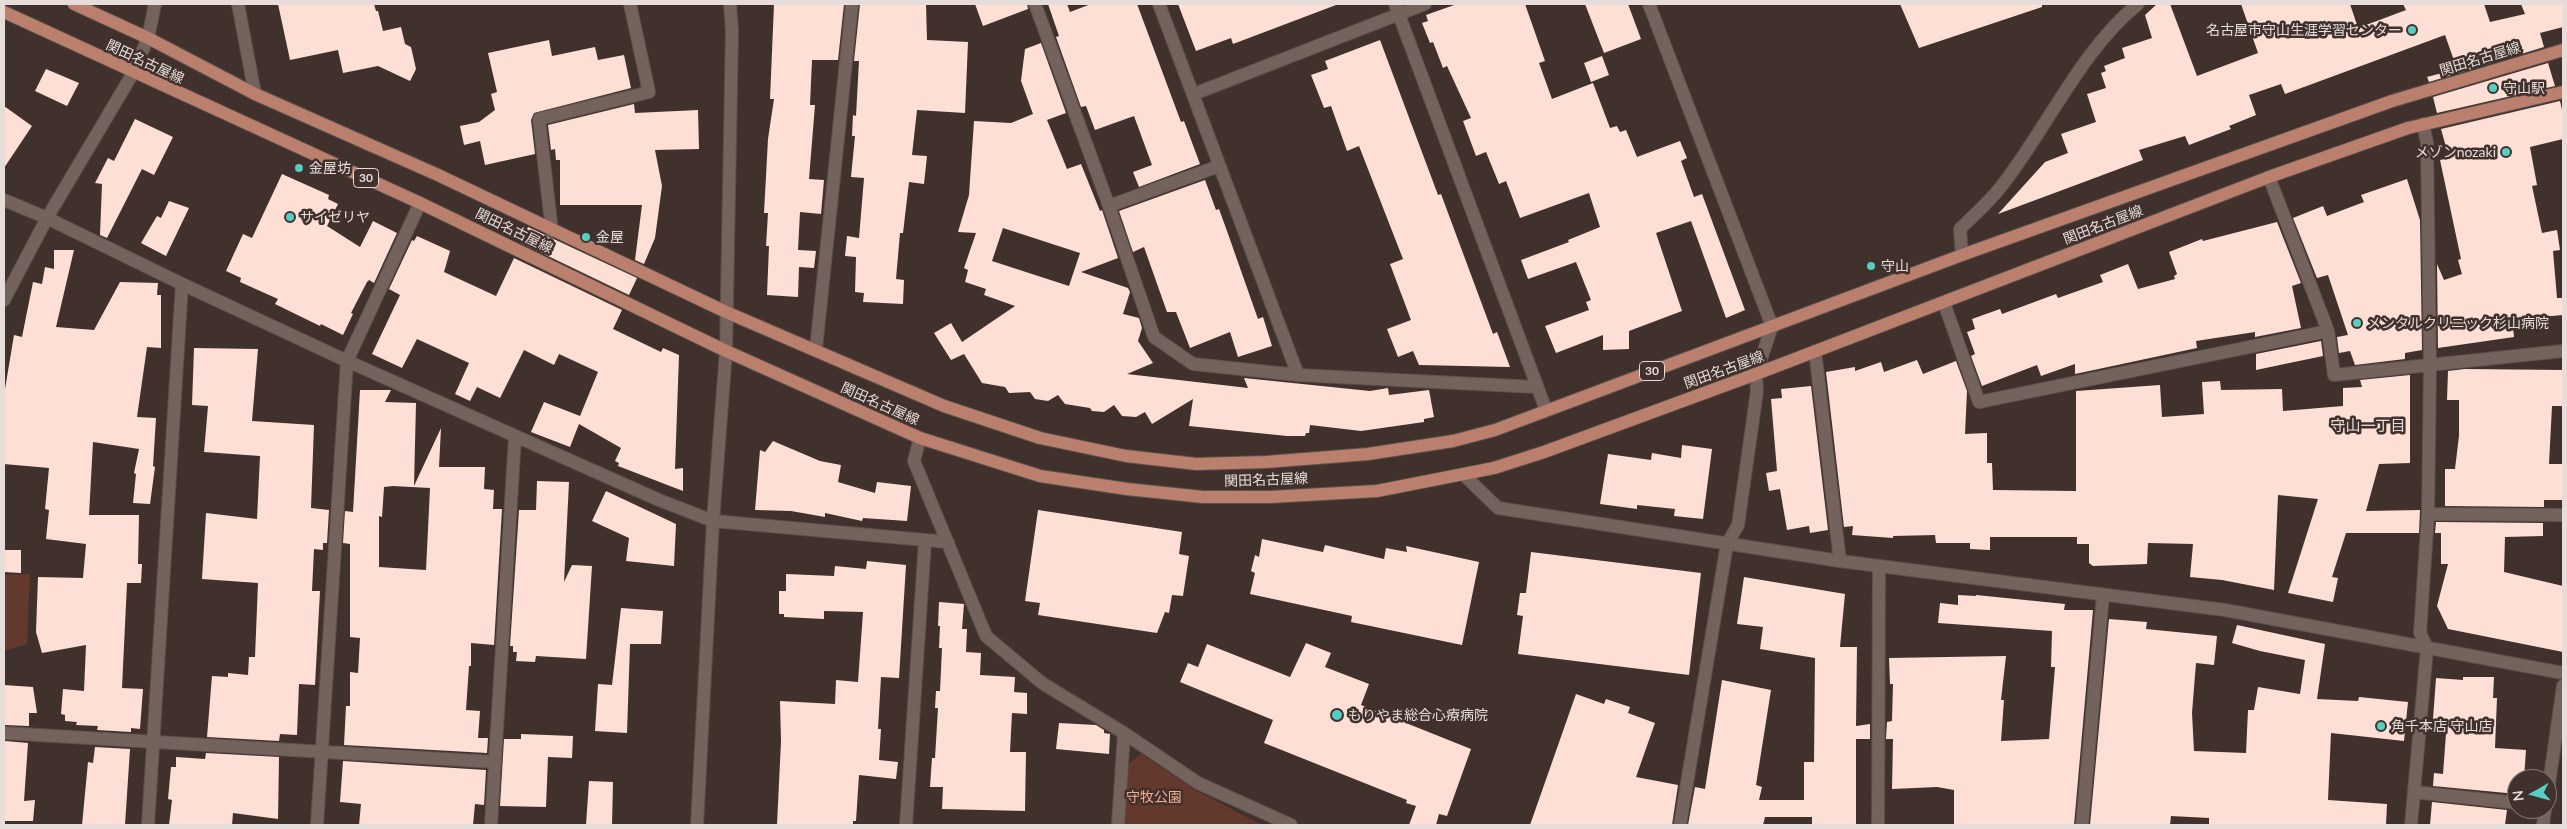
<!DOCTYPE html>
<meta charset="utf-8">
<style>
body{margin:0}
#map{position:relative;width:2567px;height:829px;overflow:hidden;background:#40312c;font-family:Lato,sans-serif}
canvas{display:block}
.frame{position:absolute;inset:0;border:5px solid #e6dcd9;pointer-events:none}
.north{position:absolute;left:2507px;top:769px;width:50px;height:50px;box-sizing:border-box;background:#40312c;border:1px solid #827571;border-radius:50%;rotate:263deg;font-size:14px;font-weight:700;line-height:20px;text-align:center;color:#e6dcd9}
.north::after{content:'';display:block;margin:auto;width:18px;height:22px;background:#56cec4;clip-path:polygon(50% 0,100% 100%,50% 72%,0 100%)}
</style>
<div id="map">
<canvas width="2567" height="829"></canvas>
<div class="frame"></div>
<div class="north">N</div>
</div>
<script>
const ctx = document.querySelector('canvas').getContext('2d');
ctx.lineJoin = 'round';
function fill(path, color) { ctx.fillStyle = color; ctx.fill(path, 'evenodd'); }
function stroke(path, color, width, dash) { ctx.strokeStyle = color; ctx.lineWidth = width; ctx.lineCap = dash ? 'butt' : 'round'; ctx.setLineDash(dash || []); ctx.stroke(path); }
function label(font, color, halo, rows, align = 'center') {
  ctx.font = font + ' Lato,"Noto Sans JP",sans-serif'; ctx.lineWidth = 5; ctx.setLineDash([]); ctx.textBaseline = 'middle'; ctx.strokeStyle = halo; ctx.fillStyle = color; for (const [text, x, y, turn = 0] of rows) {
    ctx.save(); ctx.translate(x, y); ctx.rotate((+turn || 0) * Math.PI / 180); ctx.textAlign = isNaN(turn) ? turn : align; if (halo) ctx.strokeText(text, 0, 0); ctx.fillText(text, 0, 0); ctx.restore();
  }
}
fill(new Path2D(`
 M30,574L27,644L4,651V575Z
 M1141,754L1197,791L1262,825H1125L1128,764Z`), '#64392d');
fill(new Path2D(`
 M278,4H374L376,11H378L383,31L401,27L405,44L411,47L416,69L410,81L378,66L343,73L338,50L290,60Z
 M774,4H844L838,60H812L810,105H815L809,179L824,180L821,214L800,212L798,250L816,251L814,268L799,267L798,297L767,295L769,246H766L768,213H764L768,139L774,99H770Z
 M860,4H926L927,40L968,42L965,113L917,110L912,155L927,156L924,184L909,182L903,233H900L896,279L904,280L903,304L863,302L864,293L855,292L856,257L845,256L847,236L859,238L864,178L851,177L855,136H852L853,115L856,116L859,61H854Z
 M975,4H1027L1028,9L983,26Z
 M1048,4H1067L1070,12L1091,4H1137L1181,122L1184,121L1200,164L1139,187L1133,172L1152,165L1134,116L1095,130L1086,106L1081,107L1056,37L1059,36Z
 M1178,4H1336V5L1233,44L1231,38L1196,51Z
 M1457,4H1525L1545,61L1539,63L1552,99L1593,83L1610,128L1617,126L1620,132L1626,130L1637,157L1680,141L1687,158L1681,161L1694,197L1702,194L1745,310L1726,318L1691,221L1656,233L1682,311L1629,331V349L1603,350V335L1556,353L1545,326L1589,310L1586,302L1591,300L1576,262L1528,279L1521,260L1569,242L1568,240L1600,227L1589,193L1520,218L1506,181L1499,184L1486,152L1476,156L1463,121L1471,118L1447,66L1443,68L1433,42L1430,43L1422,23L1428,21L1426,15Z
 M1585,4H1628L1641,39L1604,53Z
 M1900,4H2042V7L1919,48Z
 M2157,4H2170L2197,76L2258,53L2241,4H2350L2358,28L2406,10L2403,4H2484L2490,22L2525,14L2521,4H2563V27L2540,33L2544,47L2429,82L2427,77L2457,69L2445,35L2285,94L2281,84L2249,95L2256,115L2229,126L2231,129L2189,145L2185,136L2139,150L2143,160L1998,214L2045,162L2068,153L2061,134L2096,122L2087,94L2106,88L2101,73L2106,71L2104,66L2125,58L2122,48L2152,38L2145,15Z
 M549,40L552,56L595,47L598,60L624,55L631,88L534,113L531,120L535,154L485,165L480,141L464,145L460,126L479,122L495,110L491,94L497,92L488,53Z
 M1380,40L1438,195L1441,194L1493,334L1497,332L1510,367L1419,365L1413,351L1398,357L1387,329L1411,320L1390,264L1403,259L1359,146L1347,151L1331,106L1324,108L1311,75L1328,69L1325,61Z
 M1041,43L1066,113L1047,120L1067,169L1081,164L1100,211L1102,210L1118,258L1081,272L1128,288L1130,292L1123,314L1139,318L1142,328L1138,341L1153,363L1127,374L1248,388L1244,378L1370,391L1388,388L1389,395L1429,390L1434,417L1424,419V422L1361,431L1310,425L1309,433H1306L1305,436H1287L1189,426L1193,399L1152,424L1145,412L1136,417L1122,416L1114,405L1104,412L1092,411L1090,408L1065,404L1058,395L1048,401L1035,399L1030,392L1009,393L1005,387L982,383L964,354L951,360L934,333L951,323L962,342L1015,306L984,295L986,289L965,282L968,270L964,268L976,233L958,232L969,195L974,121L1011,123L1033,114L1021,81L1025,49ZM1003,228L1080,253L1069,286L992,261Z
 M1602,56L1609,75L1591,82L1584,63Z
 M2548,63L2555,86L2437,113L2433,97Z
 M46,69L79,83L67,106L35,91Z
 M2560,101L2563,114V139L2530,147L2537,185L2532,186L2542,233L2557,230L2560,250L2553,251L2557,298H2563V315L2518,319L2519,326L2513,327L2514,337L2438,348L2437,264L2444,280L2462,274L2458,260L2461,259L2440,160L2449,158L2441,129Z
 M634,104L635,113L698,110L699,149L655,150L662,186L655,238L644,264L635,260L642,205H560V160H556L555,149L551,150L548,125Z
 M4,106L32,126L4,168Z
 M135,119L173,137L154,175L142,169L107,238L100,235L102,184L95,183L108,158L114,161Z
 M282,174L329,195L328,199L338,204L327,226L360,247L373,221L397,233L374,283L369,280L367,282L351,313L353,314L343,335L321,324L320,326L275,304L278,299L240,282L241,278L226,271L243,234L252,238Z
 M2407,179L2420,220L2422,350L2405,353V359L2355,365L2350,351L2339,353L2337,337L2348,335L2328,275L2317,278L2293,218L2323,206L2327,216L2364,202L2361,195Z
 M1205,180L1216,210L1219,209L1227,231L1258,319L1263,317L1272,346L1238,357L1230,332L1190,348L1176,312H1167L1144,247L1133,252L1119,211Z
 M169,201L189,208L166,256L141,243L157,216L161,218Z
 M2277,222L2301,283L2292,286L2301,328L2255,337V332L2196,341L2197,348L2075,374V364L2041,376L2037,365L1982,386L1971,356L1975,354L1967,332L1975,329L1972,319L2000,309L2002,314L2056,294L2058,298L2103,282L2100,275L2128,264L2138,289L2175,279L2174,276L2177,274L2169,252L2202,239L2203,241Z
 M528,227L637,278L629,295L521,243Z
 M417,236L450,251L444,272L496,296L514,258L622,310L613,329L661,352L663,348L679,355L675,469L683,468V491L618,466L619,463L615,461L621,448L579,424L570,447L531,432L544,402L580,416L598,372L559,354L554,365L524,350L500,398L477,387L470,401L455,394L469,363L417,339L402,368L372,354L400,295L389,289L412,240L414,241Z
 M54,250H74L56,327L94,330L120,282L158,283L157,295H161V348L147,347L137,417L156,418L153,466L155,467L150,504L133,503L136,474L134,473L139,449L93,442L89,515H139L138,564H142L141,583H127L122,688L143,689L140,729L131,728V732L97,730L98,726L76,725L77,722L65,721V715L61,714L63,689L84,691L86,645L42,653L36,632L38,577L83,578L86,544L46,539L49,510L45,509L49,468L4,464V395L14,335L22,337L33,282L42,284L45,267L54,269Z
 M2321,341L2323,356L2256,370V354Z
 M194,348L258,349L252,421L314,425L311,508L329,510L327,543H323V550L314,549L312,591H320L315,685L299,684L297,735L280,734L279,741L207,737L212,676L228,677V673L248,675L249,657H255L258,583L202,579L206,513L257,519L260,456L204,452L208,406L192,405Z
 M1917,360L1923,374L1956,361L1967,391L1965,434L1987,433V463H1992L1993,490L2076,491V391L2160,385L2162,417L2204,414L2202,382L2220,381L2221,390L2282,389L2283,411L2343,406V388L2362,387L2360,380L2410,375V463L2379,464L2366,511L2420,510L2419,533H2346L2332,577L2338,578L2333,602L2288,593L2318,499L2278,495L2274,590L2222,580L2190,577L2193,544L2148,543L2147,564L2093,566L2089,563V544H2077V537H1990V550L1970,549V543H1936L1935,535L1893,536V538L1852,535L1853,526L1844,527L1826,372L1855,367V371L1881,362L1884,372Z
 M2465,369L2563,370V406H2552L2549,464H2563L2562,500H2544V507L2445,506V469H2455L2459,436V400H2447L2448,371Z
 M1811,386L1828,530L1810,533L1809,526L1787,530L1780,489L1769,491L1766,473L1777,471L1771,399L1782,398L1781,389Z
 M360,390H391L385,402L416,403L414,486L441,428L439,467H485L484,489L494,490L493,509H502L494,645L471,643V666H469L466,710L480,711L478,738H488L487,753L344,745L346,706H350V672L358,673L360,638L350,637V544L343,543L345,511L353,512ZM393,486L430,488L426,570L379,567V516L382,517L384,487Z
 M773,441L820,461L841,465L838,482L875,493L877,482L911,486L907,521L863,518L862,521L825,513V517L791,511L755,510L760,450L765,452Z
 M1682,445L1712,449L1703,519L1674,516L1675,509L1637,505V509L1600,504L1608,454L1651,460L1652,453L1681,458Z
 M537,481L569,482L564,582L572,565L592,566L586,659L536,656L535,662L516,661L517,652H513V646H510L519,510H536Z
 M606,491L676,524L674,566L626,561L629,538L592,521Z
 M1038,510L1182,532L1179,554L1189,556L1183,596L1172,595L1169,613L1165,612L1157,633L1038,615L1040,603L1025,601Z
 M2436,522L2543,523V536L2505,537L2504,572L2563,586V652L2448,629L2437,606L2448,564H2441V533H2435Z
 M1262,539L1323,552L1325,545L1384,559L1386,548L1407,552L1406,546L1479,562L1462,645L1351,622L1352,616L1250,594L1255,573L1251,571L1255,555L1259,557Z
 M4,550H21V573L4,572Z
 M1531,552L1701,573L1689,675L1518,654L1523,616L1517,615L1520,593H1526Z
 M867,561L906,565L899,678L881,677L878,729H881L879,760L898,762L896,779L859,775L856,821H853V825H777L781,741L780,701L835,704L836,680L858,682L863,612L824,611V619L784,617V614H779V591H786V574L834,576L835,566L866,569Z
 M1744,577L1845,594L1840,647H1857L1856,726L1870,724V739H1856V825H1812V817H1765L1763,825H1688L1695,787L1705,789L1722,680L1771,690L1756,785L1762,787L1759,800H1804V762H1814L1815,658L1760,649L1763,627L1737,624Z
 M1958,595L1976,596V595L2065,604L2064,610H2093L2074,825H1954V790L1937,787L1892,789L1893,739H1886L1887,722L1892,721L1893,684H1890L1889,658L2006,656L2001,700H2004L2001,741L2049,739L2055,667H2051L2052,631L1938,623L1940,603L1958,605Z
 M939,602L964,604L962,629H967L966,652L981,653L980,675L1015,677L1014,692L1027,693V714L1012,713L1010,752H1026L1025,811L942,809L943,787H930L932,758H935L938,708H935L936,691H940L942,648H939L940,626H938Z
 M621,608L663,611L661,644H630L627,733L595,731L598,684L612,685Z
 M2109,619L2147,622L2146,629L2217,636L2214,665L2196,663L2192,713L2194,751L2246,753L2248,710H2254L2258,687L2300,694L2305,660L2260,651L2232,643L2237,625L2325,644L2317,699L2358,701L2359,697L2408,702L2404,741L2331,733L2328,800L2387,804L2386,825H2209V818L2171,816L2170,825H2090Z
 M1306,643L1331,653L1325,667L1369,684L1361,705L1471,749L1447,816L1439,814L1436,825H1409L1416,806L1406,803L1407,800L1264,743L1273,720L1180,682L1188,663L1198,667L1207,644L1290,677Z
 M2463,677H2494L2493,698H2497L2495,748L2526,750L2524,779H2517V794L2433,786L2434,773L2443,774L2447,720L2433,719L2436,678L2463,680Z
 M4,685L33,687L37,713H29V726L5,725Z
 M1576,694L1604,704L1606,699L1630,707L1628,713L1655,723L1636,777L1678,785L1672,825H1530Z
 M1059,723L1096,725L1104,730V733L1110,734L1109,754L1056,749Z
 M521,734L573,736L572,758L548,757L546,807L500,806L504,739H521Z
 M5,741L28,743L24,801L35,800L33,821H4Z
 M95,747L130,749L125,825H82L88,762L93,763Z
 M206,753L279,757L278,819L233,813L232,825H169L172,800L168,799L171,767H176V757L205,759Z
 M343,761L486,770L484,805L475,804L473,825H359L361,804L340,802Z
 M589,781L613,782L612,825H586Z
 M2432,802L2507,810L2505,825H2430Z`), '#fddfd5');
const street = new Path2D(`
 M238,4L255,94
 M1035,4L1109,206L1154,337L1193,364L1298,375L1536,387
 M1159,4L1298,375
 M1395,4L1546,410
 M1649,4L1772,326L1756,374L1757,391L1738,525L1727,544L1680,825
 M1194,94L1425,4
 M2269,177L2328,331L2334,375L2563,351
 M4,200L47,218L182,284L347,361L659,500L713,521L948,542
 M1109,206L1219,166
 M552,231L539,119L649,92L630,4
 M1962,255L1960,229C1973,216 1988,203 2000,188C2045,132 2082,48 2138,4
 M4,300L47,218L133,73L148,38L155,4
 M1944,303L1979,402L2328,331
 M816,349L852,4
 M1815,351L1840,561
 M920,438L914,461L986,636L1042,683L1124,733L1198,783L1291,825
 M2428,514L2563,515
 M4,733L495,762
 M2414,792L2517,803
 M2547,798L2563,686
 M148,825L182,284
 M317,825L347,361L420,203
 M491,825L515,437
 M906,825L925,541
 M1118,825L1124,733
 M1878,825L1879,567
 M2082,825L2103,595
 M2411,825L2427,648L2420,633L2428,514L2430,366L2427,143L2423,124
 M2543,825L2545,809`);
const secondary = new Path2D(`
 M1464,475L1498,508L1840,561L2225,610L2563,673
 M697,825L713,521L726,351L732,31L730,4`);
const primary = new Path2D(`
 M74,4L148,38L255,94L438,175L726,312L944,406L1040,438L1126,456L1196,464L1266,462L1368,454L1453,441L1495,430L1962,255L2392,101L2563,50
 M4,12L420,203L726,351L920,438L1040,476L1127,489L1203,497H1270L1377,491L1494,468L1544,452L1756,374L2269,177L2408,128L2563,92`);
stroke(street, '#5c504b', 14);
stroke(secondary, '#5c504b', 14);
stroke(primary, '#5c504b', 14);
stroke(street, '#74625d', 12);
stroke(secondary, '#74625d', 12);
stroke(primary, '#bb7f6e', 12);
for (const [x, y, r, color] of [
 [2412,30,5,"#56cec4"],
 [2493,88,5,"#56cec4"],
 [2506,152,5,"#56cec4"],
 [299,168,5,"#56cec4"],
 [290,217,5,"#56cec4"],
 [586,237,5,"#56cec4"],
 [1871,266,5,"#56cec4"],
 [2357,323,5,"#56cec4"],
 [1337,715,6,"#56cec4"],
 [2381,726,5,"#56cec4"]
]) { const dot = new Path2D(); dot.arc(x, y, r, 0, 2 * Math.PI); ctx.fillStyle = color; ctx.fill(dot); stroke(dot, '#40312c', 2); }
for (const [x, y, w] of [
 [366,178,25],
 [1652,371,25]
]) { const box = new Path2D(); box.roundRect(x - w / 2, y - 9.5, w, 19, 4); ctx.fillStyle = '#40312c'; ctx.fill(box); stroke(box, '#e6dcd9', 1); }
label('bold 12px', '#e6dcd9', null, [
 ["30",366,178],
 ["30",1652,371]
]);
label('14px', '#e6dcd9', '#40312c', [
 ["名古屋市守山生涯学習センター",2402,30,"right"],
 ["守山駅",2503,88],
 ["メゾンnozaki",2496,152,"right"],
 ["金屋坊",309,168],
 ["サイゼリヤ",300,217],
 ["金屋",596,237],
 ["守山",1881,266],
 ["メンタルクリニック杉山病院",2367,323],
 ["もりやま総合心療病院",1348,715],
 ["角千本店 守山店",2391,726]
], 'left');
label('14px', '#e6dcd9', '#40312c', [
 ["関田名古屋線",2480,59,-17],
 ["関田名古屋線",145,62,25],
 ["関田名古屋線",2103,225,-21],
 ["関田名古屋線",514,231,26],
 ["関田名古屋線",1724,370,-20],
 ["関田名古屋線",880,404,24],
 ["関田名古屋線",1266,480,-2]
]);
label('14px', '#f5aa93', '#40312c', [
 ["守牧公園",1154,797]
]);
label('15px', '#e6dcd9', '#40312c', [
 ["守山一丁目",2368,426]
]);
</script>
